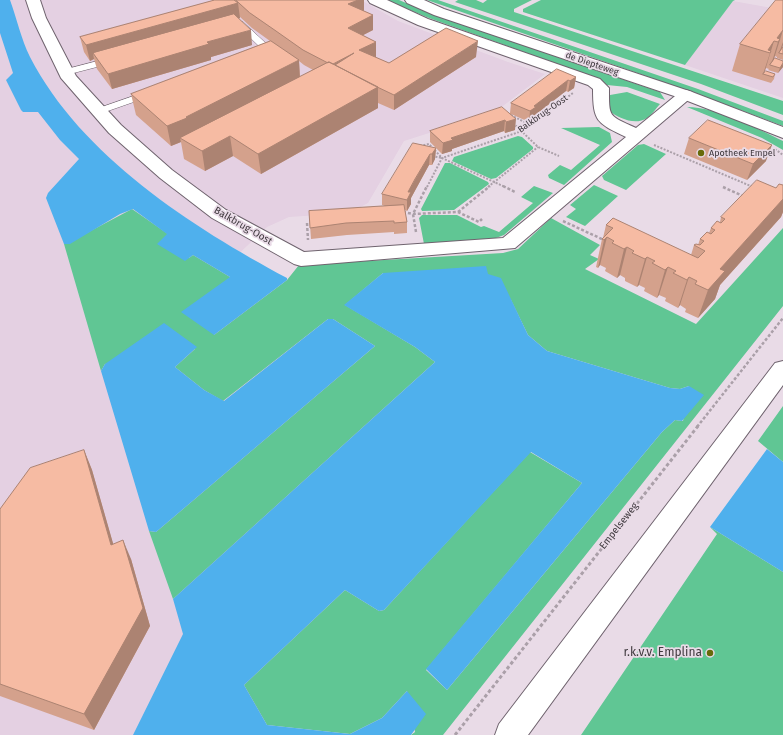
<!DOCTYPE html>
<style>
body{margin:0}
canvas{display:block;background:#e9dbe7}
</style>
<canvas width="783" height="735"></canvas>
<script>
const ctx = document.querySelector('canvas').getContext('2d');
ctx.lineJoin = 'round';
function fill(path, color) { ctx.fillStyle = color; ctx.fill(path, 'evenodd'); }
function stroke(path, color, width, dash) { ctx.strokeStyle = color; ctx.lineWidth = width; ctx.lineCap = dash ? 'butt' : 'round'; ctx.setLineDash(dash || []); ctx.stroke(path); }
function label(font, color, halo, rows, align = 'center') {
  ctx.font = font + ' "Fira Sans",sans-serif'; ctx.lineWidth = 3.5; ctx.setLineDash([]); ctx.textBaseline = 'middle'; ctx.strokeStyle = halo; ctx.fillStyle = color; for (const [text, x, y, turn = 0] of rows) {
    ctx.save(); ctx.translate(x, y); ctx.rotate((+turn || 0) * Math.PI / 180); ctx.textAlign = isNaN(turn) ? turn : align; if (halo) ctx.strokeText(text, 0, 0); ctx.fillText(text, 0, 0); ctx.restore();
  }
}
fill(new Path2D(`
 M0,0H361L398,21L508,62L545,74L495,112L404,141L368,203L349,213L289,217L267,227L228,264L417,434L251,735H0Z
 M733,1L772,8L783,6V98L685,65Z`), '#e4d0e2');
fill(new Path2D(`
 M386,0H399L434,15L660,92L665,100L627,87L607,85L597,78L429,18Z
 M427,0H438L698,89L783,121V126L695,93Z
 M458,0H476L483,3L487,0H532L514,9V12L783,101V115L701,84L455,2Z
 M541,0H735L733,1L685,65L523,12V9Z
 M627,92L660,104C656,108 652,115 647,118C635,126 619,118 609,111L610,95Z
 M687,107C717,107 756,128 783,141V150L762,138Z
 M599,127L610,133L612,142L564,185L549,178L548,175L560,165L571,170L600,145L561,128Z
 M518,136L522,137L533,147V149L496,178L491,179L452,161L454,157Z
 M644,144L666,154L626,190L604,180L602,176L638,145Z
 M445,163H450L488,182L489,184L454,210L422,211L421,209Z
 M594,185L618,196L585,226L566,217L576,209L570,205Z
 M534,186L553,193L504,235L496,238L424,244L419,218L422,215H457L481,227L484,226L499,232L533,203L521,197Z
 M132,209L168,234L158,244L189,258L193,255L230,277L214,335L287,280L299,265L503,253L518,249L551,218L600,245L590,255L599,259L585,269L696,324L783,228V306L443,735H411L415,732L407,691L382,718L350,734L267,725L244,685L345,590L379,611L384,610L530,452L582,483L426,670L447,690L662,432L675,420L683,421L689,386L680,389L670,388L547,351L528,335L511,300L383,273L345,305L415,347L435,362L173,599L149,531L156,532L375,346L333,319H328L223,401L204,390L175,367L195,349L105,364L101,371L64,244H66Z
 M783,406V462L758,441Z
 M710,527L783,572V735H581L717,534Z`), '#60c694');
fill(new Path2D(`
 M0,0H10C17,19 21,39 30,57C81,156 192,227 287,278V280L214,335L181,312L230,277L193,255L185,261L157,244L167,234L133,209L120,214L70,244H64L46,198L48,193L79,159L60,140L38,112H23L21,110L6,80L13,73L0,33Z
 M486,266L488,274L501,278L528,335L547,351L670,388L680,389L689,386L704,395L682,421L675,420L662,432L447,690L426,669L582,483L531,452L384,610L379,611L345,590L244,685L267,725L350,734L382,718L407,691L426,714L411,735H133L183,634L173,599L435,362L415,347L344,305L383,273Z
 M328,319H333L375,346L156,532L149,531L101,371L105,364L164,323L197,347L175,367L204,390L224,401Z
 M767,449L783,462V572L710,527Z`), '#4fb0ed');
const service = new Path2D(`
 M240,21L243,22L272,49V53L261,57L258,56V52L263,50L239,27L234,25Z
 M113,57L116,58V62L66,75L61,72L63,70Z
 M148,91L151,92V96L102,113H96L94,111L96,109Z`);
const minor = new Path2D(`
 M26,0H40L46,18L76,76L121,125L172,170L226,210L304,252L503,238L626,137C597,123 593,122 593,89L588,85L418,25L370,3L368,0H387L428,19L600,79L609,88C609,118 608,115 636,128L680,92L686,90L692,92L694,95L515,248L301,266L294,264L212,218L160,178L109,133L61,78L32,18Z`);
const tertiary = new Path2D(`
 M405,0H424L444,9L692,92L783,127V138L680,98L434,15L407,3Z
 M783,361V385L528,735H495L499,724L775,363Z`);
stroke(service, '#6f636e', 1);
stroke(minor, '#6f636e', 2);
stroke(tertiary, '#6f636e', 2);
stroke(new Path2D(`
 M511,115L530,125
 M513,123L538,147L559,156
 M654,145L753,187
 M420,146L429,144L442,158L505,187
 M775,149L783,155
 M432,156L442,158
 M427,187L442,158L522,131L573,93
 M488,187L538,147`), '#aba0a9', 2, [2, 1.5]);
stroke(new Path2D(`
 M503,186L515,192
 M752,186L753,187
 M723,187L745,197
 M403,212L413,214L458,212L479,222L482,219
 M458,212L490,186
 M563,221L604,240
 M307,223L308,240
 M416,232L413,214L427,186
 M697,427L783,318`), '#aba0a9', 2.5, [3, 2]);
stroke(new Path2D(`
 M455,735L698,426`), '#aba0a9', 3, [3.5, 2.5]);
fill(service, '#fff');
fill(minor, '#fff');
fill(tertiary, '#fff');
fill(new Path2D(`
 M215,0H364V11L373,15V30L363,35L376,42V57H375L389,63L476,57L394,110L378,103V108L261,174L233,156L205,171L184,159L181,142L171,146L136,115L131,94L270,41L252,28L239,16L240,18H239L252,45L211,57V60L112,89L97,69L94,59L90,61L84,52L80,37ZM299,61L304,65L313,70L300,77Z
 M783,0V45L782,49L783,47V60L777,58V57L775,56L773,60L783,61V67L778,73L768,70L769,69L766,68L764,72L775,74L774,79L771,83L732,71L740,44Z
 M576,77L574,88L568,92L566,91L535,115V117L529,122L511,114L515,130L505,133L504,131L452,149V151L442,154L430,142V131L510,113L511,103Z
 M689,138L766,161L747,180L684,154Z
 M436,148L435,159L432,165H429L411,198V204L407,211L405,210L407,222V233L394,234V232L347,235L311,239L309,211L385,206L382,205V194Z
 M783,185V212L781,217L720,285L715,299L698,318L685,312L686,309L680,305L678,308L665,301L666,298L659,295L657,298L644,291L645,288L639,285L637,287L625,281V278L620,275L617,278L605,271L606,268L600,265L598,268L596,267L602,239L603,238L606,225L691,255L694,245H698L700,239L709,233L711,228L720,222L721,217L776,188Z
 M84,450L92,470L113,544L131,559L150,626L94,730L0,696V509Z`), '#d4a18c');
fill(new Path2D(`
 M358,0H364V13L348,4Z
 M238,3L240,18L97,59L93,53L94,59L90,61L86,45Z
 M373,15V30L348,43V28Z
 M251,30L252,45L211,57V60L112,89L108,74L207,42Z
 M783,30L772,65H771L778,42L777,38Z
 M478,41L476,57L394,110V95Z
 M774,41L764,74H763L761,80L770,53L768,50Z
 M376,42V57L360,66L359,50Z
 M783,42V45L780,53H779Z
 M354,53L347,73L332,65Z
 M299,60L300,80L180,138L181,142L171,146L167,126Z
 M783,63V67L778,73L780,68Z
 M576,77L574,88L568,92L570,81Z
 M568,80L566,91L535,115V117L529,122L530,111L534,106Z
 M378,87V108L261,174L258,154Z
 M516,119L515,130L505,133L506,122Z
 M505,120L504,131L452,149V151L442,154L443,143L451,138Z
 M230,136L233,156L205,171L202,151Z
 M772,145L766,161L747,180L753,164Z
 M436,148L435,159L432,165V154Z
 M430,154L429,165L411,198V204L407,211V200L408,192Z
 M783,199V212L781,217L720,285L715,299L698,318L708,290L720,269Z
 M607,237L600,265L598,268L604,240Z
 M627,247L620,275L617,278L624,249Z
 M647,257L639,285L637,287L645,259Z
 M668,267L659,295L657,298L665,270Z
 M689,277L680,305L678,308L687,280Z
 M84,450L92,470L119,564L111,545Z
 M123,540L131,559L150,626L94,730L84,714Z`), '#ac8372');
const building = new Path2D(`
 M215,0H234L238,3L86,45L80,37Z
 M236,0H358L348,4L373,15L348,28L376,42L359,50L389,63L446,28L478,41L394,95L373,85L335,65L354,53L333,64L329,62L328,63L303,50L276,31L250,13Z
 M776,0H783V30L777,38L780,39L778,42L774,41L768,50L771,51L770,53L740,44Z
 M234,14L251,30L207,42L209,44L108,74L93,53Z
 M271,41L299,60L186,117L187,118L167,126L131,94Z
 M783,47V54L779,53Z
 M775,58L783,61V63L780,68L770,65Z
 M329,62L378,87L258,154L230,136L202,151L180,138Z
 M557,69L576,77L570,81L568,80L534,106L536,107L530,111L511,103Z
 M766,71L775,74L773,77L763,74Z
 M502,107L516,119L506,122L505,120L451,138L453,140L443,143L430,131Z
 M708,120L772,145L753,164L689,138Z
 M413,143L436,148L432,154H430L415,179L408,192H411L407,200L382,194Z
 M757,180L776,188L779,184L783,185V199L720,269L725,271L708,290L695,284L697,281L689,277L687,280L673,273L676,271L668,267L665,270L652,263L655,261L647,257L645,259L632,253L634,251L627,247L624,249L612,243L614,241L607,237L604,240L602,239L613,228L606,225L613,218L698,258L705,251L694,245L696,244L700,245L704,241L700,239L707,232L711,234L715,230L711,228L717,221L721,223L725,219L721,217Z
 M404,205L407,222L394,223V221L346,223L310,228L309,211Z
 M84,450L111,545L123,540L143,608L84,714L0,684V509L30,468Z`);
fill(building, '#f6bba3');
stroke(building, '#ac8372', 1);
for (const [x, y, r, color] of [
 [701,153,4,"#676a0a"],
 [710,653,4,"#676a0a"]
]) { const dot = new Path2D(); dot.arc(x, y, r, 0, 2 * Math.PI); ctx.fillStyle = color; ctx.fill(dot); stroke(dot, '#e9dbe7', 1.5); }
label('9px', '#3f393e', '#e9dbe7', [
 ["de Diepteweg",592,64,19],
 ["Balkbrug-Oost",543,114,-35]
]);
label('9px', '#3f393e', '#e9dbe7', [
 ["Apotheek Empel",709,153]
], 'left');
label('10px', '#3f393e', '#e9dbe7', [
 ["Balkbrug-Oost",243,226,30],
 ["Empelseweg",619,526,-52]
]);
label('12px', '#3f393e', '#e9dbe7', [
 ["r.k.v.v. Emplina",702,653]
], 'right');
</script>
